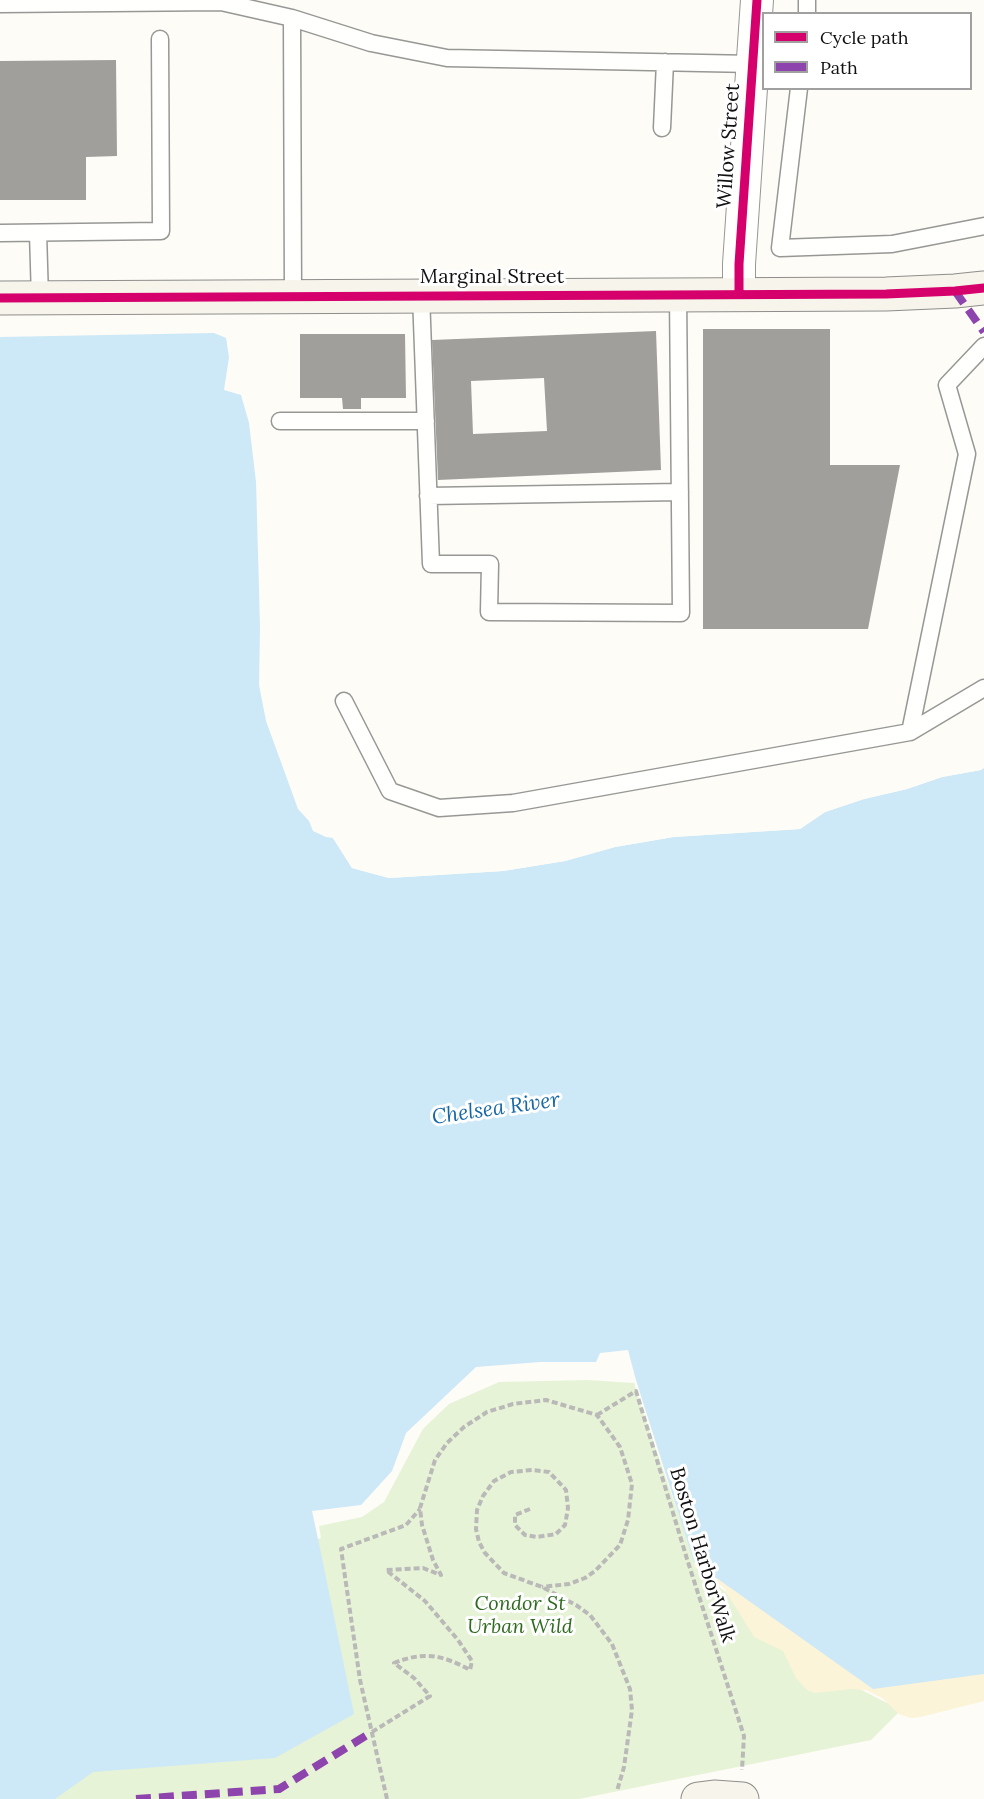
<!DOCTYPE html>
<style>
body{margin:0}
#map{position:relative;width:984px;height:1799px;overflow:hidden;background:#fdfcf7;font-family:Lora,serif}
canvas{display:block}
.legend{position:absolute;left:762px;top:12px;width:210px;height:78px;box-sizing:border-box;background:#fff;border:2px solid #a0a0a0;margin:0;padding:8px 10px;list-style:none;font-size:18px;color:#111}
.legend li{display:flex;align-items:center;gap:12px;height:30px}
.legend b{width:30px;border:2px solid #a0a0a0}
</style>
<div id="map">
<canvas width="984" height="1799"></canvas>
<ul class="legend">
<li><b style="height:8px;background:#d6006c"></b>Cycle path</li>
<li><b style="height:8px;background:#8e44ad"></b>Path</li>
</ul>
</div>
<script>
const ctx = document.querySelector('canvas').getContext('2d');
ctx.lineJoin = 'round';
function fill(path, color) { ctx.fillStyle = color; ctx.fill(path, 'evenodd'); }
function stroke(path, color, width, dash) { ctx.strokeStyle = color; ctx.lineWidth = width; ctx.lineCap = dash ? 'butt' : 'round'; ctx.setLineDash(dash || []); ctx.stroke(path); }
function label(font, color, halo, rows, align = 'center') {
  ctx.font = font + ' Lora,serif'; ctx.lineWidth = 6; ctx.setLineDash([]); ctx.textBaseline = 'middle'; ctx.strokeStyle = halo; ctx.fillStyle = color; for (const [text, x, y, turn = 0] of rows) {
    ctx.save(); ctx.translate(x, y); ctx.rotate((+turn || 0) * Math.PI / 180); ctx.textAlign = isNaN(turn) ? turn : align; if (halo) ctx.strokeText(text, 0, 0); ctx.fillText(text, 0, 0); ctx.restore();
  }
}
fill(new Path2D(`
 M628,1350L636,1391L681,1522L636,1380L702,1572L812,1665L901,1710L871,1740L579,1799H0V1770L350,1698L288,1400Z`), '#e7f3d7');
fill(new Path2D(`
 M694,1562H710L984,1647V1701L921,1717L910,1718L899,1714L882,1698L866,1690L851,1689L815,1693L807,1690L796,1678L783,1651L754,1637L723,1587L694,1567Z`), '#fcf4d9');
fill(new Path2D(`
 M214,333L226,338L229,357L224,390L241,395L249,423L256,482L260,626L259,685L266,721L298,809L309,821L313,831L326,837L333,838L352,868L389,878L503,871L565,861L615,847L674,837L800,829L825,812L864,799L907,789L942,777L981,770L984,768V1674L873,1689L694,1562L636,1380L588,1377L498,1379L448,1402L421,1427L382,1500L315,1524L354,1714L275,1758L93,1772L55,1799H0V337Z`), '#cde8f7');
fill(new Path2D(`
 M984,765L981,770L942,777L907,789L864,799L825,812L800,829L673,837L615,847L565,861L503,871L389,878L352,868L333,838H337L354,865L390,875L503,868L565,858L615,844L673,834L799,826L823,809L863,796L906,787L941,774L980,767Z
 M628,1350L636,1380H634V1383L588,1380L499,1382L449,1404L423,1429L384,1502L362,1517L319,1526L321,1538L318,1539L312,1511L361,1505L392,1471L406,1433L476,1367L540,1362H596L600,1353Z`), '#fdfcf7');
fill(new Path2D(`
 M116,60L117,156L86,157V200H0V61Z
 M703,329H830V465H900L868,629H703Z
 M656,331L661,470L438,480L432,340ZM544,378L547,431L473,434L471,381Z
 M300,334H405L406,398H361V409H343L342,398H300Z`), '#a19f9c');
const service = new Path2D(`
 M0,4L221,2L292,18L371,43L447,58L753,64
 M807,14V0
 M292,18L293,296
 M799,88L780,248L892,244L984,226
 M662,128L665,62
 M0,233L161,231L160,39
 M38,233L40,298
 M421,295L431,564H490L489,612L681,613L678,294
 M280,421H426
 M428,496L680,492
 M344,701L390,791L439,808L513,803L910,732L967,454L947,385L984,346
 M910,732L984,688`);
const minor = new Path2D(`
 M739,294V264L757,0`);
const secondary = new Path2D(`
 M0,298L886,294L955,291L984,288
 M698,1799L714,1797L742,1799`);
stroke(service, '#979795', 19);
stroke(minor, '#979795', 34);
stroke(secondary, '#8e8d8b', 35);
stroke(new Path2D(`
 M597,1415L636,1391L687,1559L744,1736L742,1770
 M530,1509L515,1515V1525L525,1535L537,1537L556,1534L565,1525L568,1508L566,1490L549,1472L532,1470L511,1472L494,1481L483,1496L477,1510L476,1529L479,1542L485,1553L504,1573L542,1587L576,1605L590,1615L612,1644L630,1689L632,1710L624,1767L617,1791
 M372,1732L430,1696L414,1678L394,1663C424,1651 443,1655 470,1670L472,1661L458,1640L425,1601L386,1570L423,1568L441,1575L433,1560L422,1525L420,1508L435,1460L447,1443L464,1427L487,1412L513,1404L546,1400L597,1415L620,1447L632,1484L628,1520L620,1545L595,1571L585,1578L569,1584L542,1587
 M387,1799L360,1680L341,1549L406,1525L420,1509`), '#b9b9b8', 4, [6, 3]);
stroke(service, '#fffffe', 16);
stroke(minor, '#fffffe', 32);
stroke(secondary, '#f6f4eb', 33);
stroke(new Path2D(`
 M955,291L984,332
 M136,1799L279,1789L372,1732`), '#8e44ad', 8, [15, 8]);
stroke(new Path2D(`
 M739,294V264L757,0
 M0,298L886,294L955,291L984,288`), '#d6006c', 9);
label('20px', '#111', '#fff', [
 ["Willow Street",729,146,-86],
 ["Marginal Street",492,277],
 ["Boston HarborWalk",702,1555,73]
]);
label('italic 20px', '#2f6b1f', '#fff', [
 ["Condor St",520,1604],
 ["Urban Wild",520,1627]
]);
label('italic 21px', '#1768a6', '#fff', [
 ["Chelsea River",496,1109,-8]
]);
</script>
